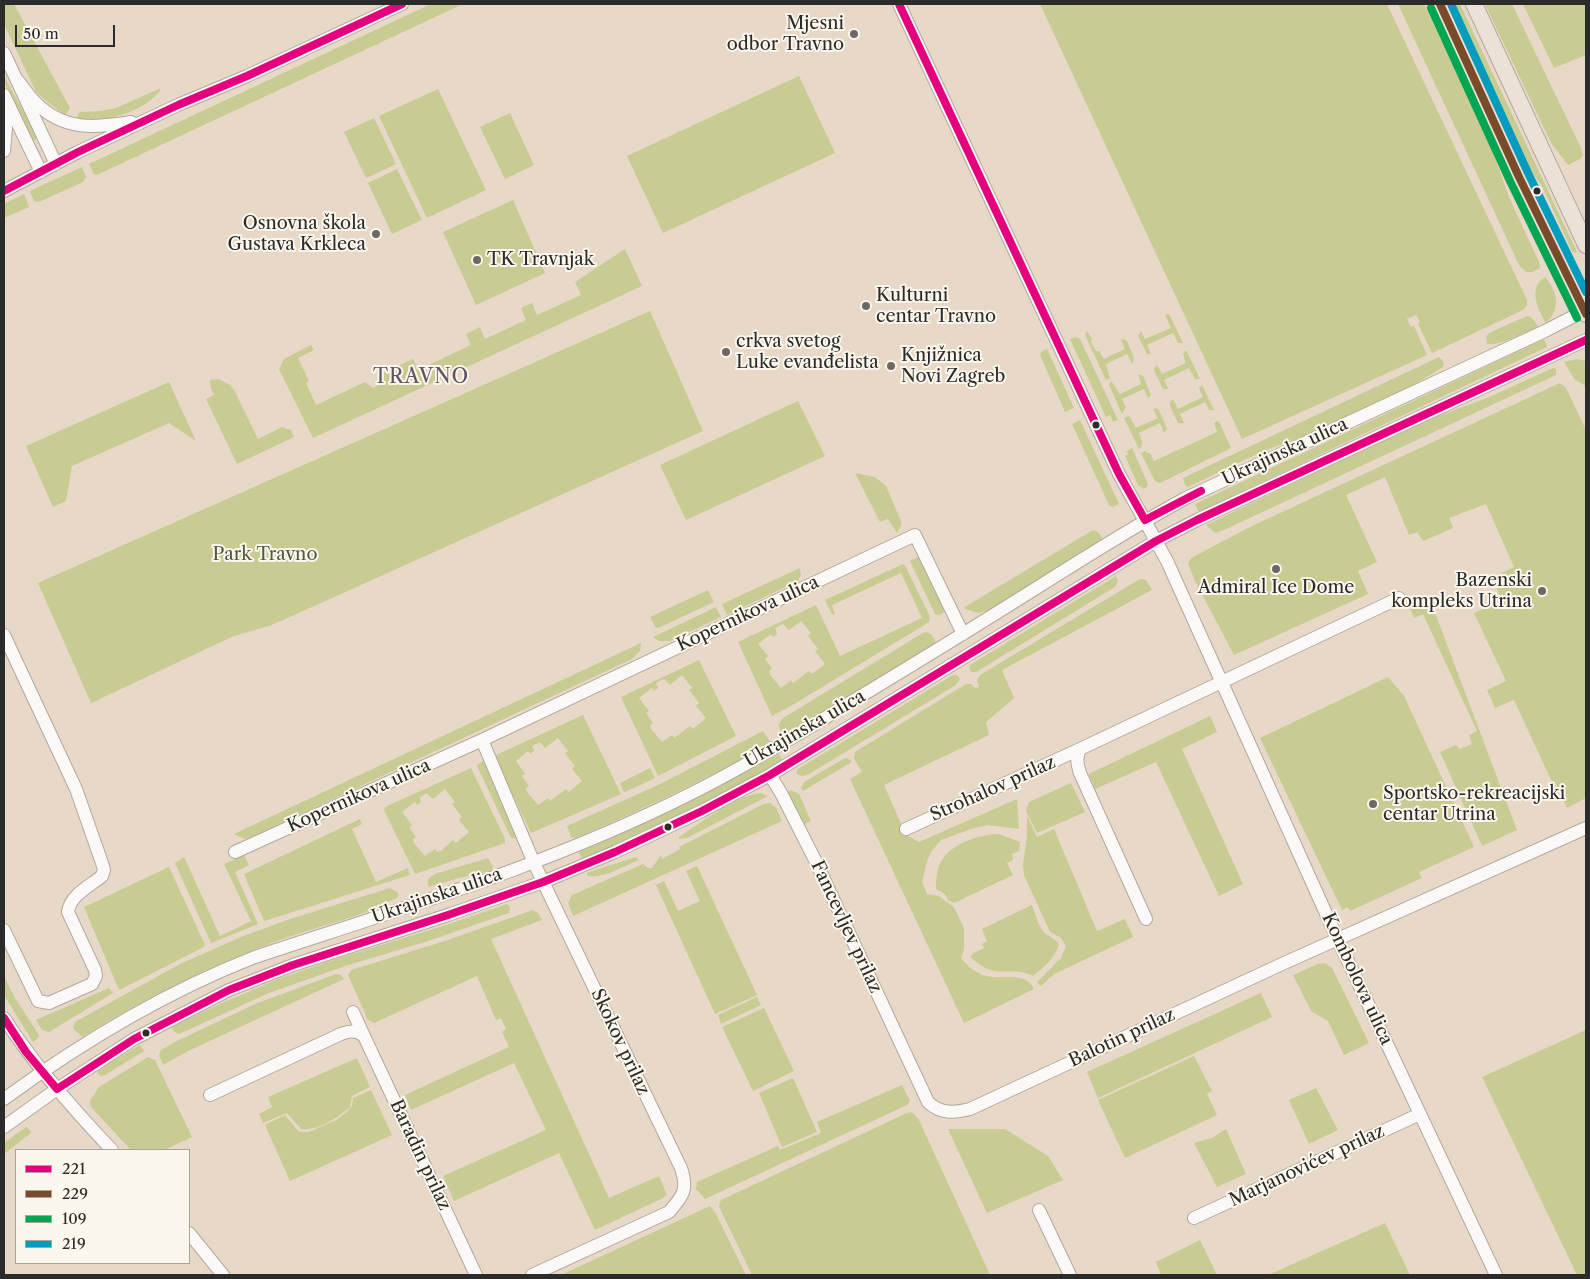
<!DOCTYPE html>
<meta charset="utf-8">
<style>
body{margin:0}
#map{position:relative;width:1590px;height:1279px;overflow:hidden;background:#e7d8c8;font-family:"Libre Caslon Text",serif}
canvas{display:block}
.frame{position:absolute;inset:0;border:5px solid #2b2b2b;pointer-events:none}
.legend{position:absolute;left:15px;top:1149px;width:175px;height:115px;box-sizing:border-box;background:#fbf7ec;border:1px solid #a8a59f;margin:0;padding:6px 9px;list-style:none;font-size:15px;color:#2b2b2b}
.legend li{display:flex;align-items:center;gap:10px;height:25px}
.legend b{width:25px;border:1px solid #a8a59f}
.scale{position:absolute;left:15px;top:25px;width:100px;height:22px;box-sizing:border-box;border:2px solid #2b2b2b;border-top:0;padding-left:6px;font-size:15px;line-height:18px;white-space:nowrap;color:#2b2b2b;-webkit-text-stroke:4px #fbf7ec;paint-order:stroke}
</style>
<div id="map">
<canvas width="1590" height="1279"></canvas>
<div class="frame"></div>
<ul class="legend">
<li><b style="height:6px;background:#e5007d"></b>221</li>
<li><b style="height:6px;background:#7a4b2a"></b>229</li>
<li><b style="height:6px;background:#00a651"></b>109</li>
<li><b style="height:6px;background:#049cbe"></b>219</li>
</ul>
<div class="scale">50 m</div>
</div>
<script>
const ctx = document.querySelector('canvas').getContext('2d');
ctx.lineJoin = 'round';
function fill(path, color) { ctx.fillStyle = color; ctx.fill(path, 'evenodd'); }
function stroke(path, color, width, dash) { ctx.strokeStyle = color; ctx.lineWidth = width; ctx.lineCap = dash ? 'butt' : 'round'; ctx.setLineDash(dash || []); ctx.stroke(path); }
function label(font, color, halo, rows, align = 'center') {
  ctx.font = font + ' "Libre Caslon Text",serif'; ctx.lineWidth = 4; ctx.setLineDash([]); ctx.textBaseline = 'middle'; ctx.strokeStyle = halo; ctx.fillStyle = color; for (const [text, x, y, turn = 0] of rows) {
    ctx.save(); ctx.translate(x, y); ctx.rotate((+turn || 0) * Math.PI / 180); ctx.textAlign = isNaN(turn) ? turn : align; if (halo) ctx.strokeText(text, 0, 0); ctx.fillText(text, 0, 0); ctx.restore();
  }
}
fill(new Path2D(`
 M4,4H14L70,108L65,115L45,100L36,92L4,24Z
 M431,4H463L101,173L96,175L94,174L89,164Z
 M1040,4H1387L1527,300V306L1523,310L1432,353L1418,324L1420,322L1416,315L1407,319L1411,327L1414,326L1427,355L1242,439Z
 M1398,4H1424L1490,144L1509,197L1539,262L1540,268L1532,272H1526L1519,265Z
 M1450,4H1460L1577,252L1573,253L1542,186L1524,162Z
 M1485,4H1512L1581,148L1583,155L1580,159L1568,165L1551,143Z
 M1523,4H1586V55L1554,68Z
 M4,76L38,138L32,141L4,82Z
 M799,76L835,153L663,233L627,156Z
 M161,88C152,109 96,128 76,118L80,112L100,111L116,108Z
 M438,89L486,190L427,218L379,116Z
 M510,113L534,165L505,179L480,127Z
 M374,118L396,164L366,178L344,132Z
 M82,167L86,177L83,182L39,202L34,201L30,191Z
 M397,169L422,220L392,234L368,183Z
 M24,194L29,207L4,218V204Z
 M513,200L545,273L476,305L443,232Z
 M625,249L642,286L313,438L279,369L284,359L311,345L314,350L298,358L309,381L306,383L316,405L365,382L373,388L384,382V372L413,359L418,370L471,345L466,334L480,327L485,339L526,320L521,308L532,303L537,315L581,295L575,282Z
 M1545,277C1558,292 1561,309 1546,323C1537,308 1528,288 1545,277Z
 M650,311L703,431L292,616L269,626L234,636L91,703L38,583Z
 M1169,314L1183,343H1178L1173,333L1147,345L1151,354H1147L1138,336L1141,331L1145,339L1171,328L1165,315Z
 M1527,316L1531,317L1539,327C1527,332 1499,346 1487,344L1486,337L1489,333Z
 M1087,331L1092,339L1091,343L1096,351H1099L1104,359L1125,349L1121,340L1124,339L1127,341L1134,358L1132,364L1127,354L1106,364L1110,378L1106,380L1085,335Z
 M1076,337L1080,339L1118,420L1113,422L1110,415L1106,417L1070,339Z
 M1544,339L1547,347L1199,512L1195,504Z
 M1047,349L1074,408L1065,412L1040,355L1041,352Z
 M1186,350L1200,379H1195L1189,368L1164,380L1168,389H1163L1154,370L1155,367L1157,365L1162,374L1186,363L1183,354Z
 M1439,357L1444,362L1443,367L1409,388L1323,429L1261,452L1188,487L1185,485L1183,478Z
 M1577,359L1586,361V386L1575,380L1564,362Z
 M1553,368L1556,369V375L1224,530L1215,533L1206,525L1419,423L1487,398Z
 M1138,374L1143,376L1151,395L1148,398L1144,389L1122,399L1126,407L1122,414L1109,385V383L1112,382L1120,394L1141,384Z
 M219,379L230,385L234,390L258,439L282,427L291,430L294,437L237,464L206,399L214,395L211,388L210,380Z
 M169,382L196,441L169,423L72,466L66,501L53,507L26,446Z
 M1560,383L1566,388L1586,430V798L1567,808L1554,781L1552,782L1514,700L1495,708L1487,690L1506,681L1474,613L1490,606L1494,608L1503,604L1493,579L1494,577L1514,567L1486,504L1449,518L1453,528L1423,541L1417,532L1409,535L1385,477L1346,495L1377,562L1358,571L1368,594L1234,655L1195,581L1188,563L1191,558L1252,526Z
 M1202,385L1214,410H1209L1205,402L1180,414L1184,423H1178L1170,406V402L1173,399L1178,409L1203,397L1199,388Z
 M798,401L825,456L686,520L660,465Z
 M1156,408L1159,410L1167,429L1164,433L1160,423L1139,433L1142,441V446L1139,449L1124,418L1128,416L1130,417L1136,428L1158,418L1153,409Z
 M1080,420L1119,504L1112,507L1109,505L1072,424Z
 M1217,421L1219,422L1231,448L1160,483L1155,481L1141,453L1145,451L1147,453H1150L1154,461L1217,432L1214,423Z
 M1132,448L1147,482L1148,486L1144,489L1138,485L1125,456L1128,454L1127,451Z
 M855,473L875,477L886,486L901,521V525L897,533L888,519L880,522Z
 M1093,530L1098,532L1103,540L989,610L978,613L963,608Z
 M920,556L946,611L940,615L935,614L910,561Z
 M903,564L906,567L930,617L929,622L796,703L772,716L738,642L816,605L840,656L922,618L901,573L832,605L835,615L832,614L825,600ZM801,621L811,633L808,636L818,649L815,651L825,664L812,674L809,671L793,683L791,680L781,688L770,675L769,671L772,668L765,659L768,656L758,644L771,634L773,637L777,634L775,628L783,624L789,630Z
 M800,568L801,575L798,581L727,615L722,604Z
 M1116,576L1118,581L1115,587L976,672H971L969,667L970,665Z
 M1140,579L1146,580L1152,590L1002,670L1014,698L986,722L989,735L884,785L906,835L919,842L1017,799L1019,829L987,825L971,829L941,840L931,852L927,861L922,882L927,894L939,896L954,907L964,928V949L961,958C966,965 977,974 986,976C1002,980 1026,971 1034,989L964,1023L850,779L862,772L854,759L855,752L966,684H971L975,688L979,687L977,680L980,675Z
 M708,590L714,602L658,628L655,627L650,617Z
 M1429,597L1517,830L1482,846L1440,752L1456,745L1460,749L1472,744L1469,735L1477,731L1423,614L1414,618L1409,605Z
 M716,607L721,617L670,641H659L653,637Z
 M927,632L932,635L936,643L795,729L784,735L782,734L778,725L783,718L923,633Z
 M641,643L640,651L632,659L252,837L244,839L234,834Z
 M699,660L736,736L658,776L621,697ZM682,675L692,688L689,690L699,703L696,706L706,718L693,729L690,726L674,738L672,735L662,742L651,729L650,725L653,723L646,713L649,711L639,698L652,688L654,691L658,688L656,683L664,679L670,685Z
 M953,675H957L960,679L956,685L809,774L802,776L797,774L796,772L798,769Z
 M1388,677L1404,696L1474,847L1419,872L1422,878L1350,911L1348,907L1342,910L1260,738Z
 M583,715L621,794L531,833L494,756ZM558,738L568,751L565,753L575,766L572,769L582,781L569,792L566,789L550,801L548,798L538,805L527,792L526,788L529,786L522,776L525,774L516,761L528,751L530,754L534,751L532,746L540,742L545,748Z
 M1210,716L1217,732L1182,749L1243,884L1219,896L1156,762L1095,789L1089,774Z
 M763,731L771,743C708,778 642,810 576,838L571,837L567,826L658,785Z
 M779,754L783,761C717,796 650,830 582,860L579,852C647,823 714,790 779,754Z
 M845,758L849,759L852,762L803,791L801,788L804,782Z
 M484,761L519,836L517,839L511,838L477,766L478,764Z
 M471,768L505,839V843L415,874L384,810L385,807ZM445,789L455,802L452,804L462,817L459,820L469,832L456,843L453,840L441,851L437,852L435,849L425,856L414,843L413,839L416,837L409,827L412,825L402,812L415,802L417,805L421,802L420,797L427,793L433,799Z
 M650,768L655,778L625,792L623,791L620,783Z
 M1071,783L1085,812L1037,833L1026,811L1029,802Z
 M791,790L799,794L811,821L802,825L788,795V792Z
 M760,793L768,796L687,838L679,839V837C699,824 737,795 760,793Z
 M770,803L776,808L782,821L573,916L568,903L572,895L643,864L648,868H652L661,855L662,859L680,849L679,847L764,804Z
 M1027,816L1037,837L1054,829L1097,931L1125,919L1133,937L1054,974L1041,986L1037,982L1061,958L1066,946L1061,938L1050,932L1024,875L1023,864L1027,836Z
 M360,819L362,824L352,829L376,882L408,868L410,875L264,921L244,874Z
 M999,834L1020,842L1019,851L1012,854L1013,860L1007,863L1013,875L954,903L948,900C946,894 943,892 937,890C935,885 936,880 937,874C941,846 975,835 999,834Z
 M244,855L249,865L235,872L258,924L211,943L175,863L184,857L220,936L251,921L224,864Z
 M636,857L639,860L636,861C625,866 598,881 587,875V873L589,872Z
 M488,858L493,867L491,871L459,878L429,887C426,879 429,878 435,874Z
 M697,866L757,995L715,1014L656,885L664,881L678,911L700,901L686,871Z
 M169,867L205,945L202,948L119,990L84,907Z
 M390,888L398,893V897C361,918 317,926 277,941C209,966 143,999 82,1037L73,1028L75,1022L180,964L241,937L290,919Z
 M507,904L510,907L509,913L425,942L345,966L269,993L179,1034L173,1031L172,1027L222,1003L278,979L339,958L443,926Z
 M1032,905C1035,913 1039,929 1046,934C1051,938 1054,938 1059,944C1055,958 1044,967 1033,976C1017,968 1004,974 990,970C982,967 976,962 970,957L974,953L984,948L982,944L987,941L982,929Z
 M533,910L538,913L542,920L491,939L609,1198L659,1176L667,1195L663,1198L595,1230L559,1153L454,1201L443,1176L546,1130L514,1063L411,1110L405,1095L509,1047L502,1032L506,1029L501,1018L496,1020L477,976L374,1023L368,1020L348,975L351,970L445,941Z
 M1325,963L1332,968L1369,1043L1344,1055L1328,1021L1311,1011L1293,975L1318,964Z
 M336,974L341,975L344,979L188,1051L163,1065L159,1055L161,1050L175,1042L255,1004Z
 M4,976L15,998L39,1035L38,1038L33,1042L4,995Z
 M109,988L113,993L49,1032L42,1030L36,1020Z
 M1261,993L1272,1017L1098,1098L1087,1072Z
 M757,997L761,1005L721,1024L718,1015Z
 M764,1008L794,1071L753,1091L722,1027Z
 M1586,1030V1275H1577L1482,1077Z
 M140,1045L144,1051L105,1075L100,1076L97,1072L106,1065Z
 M1194,1056L1212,1091L1207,1094L1217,1115L1125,1158L1098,1100Z
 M148,1057L155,1060L192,1137L164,1150H131L91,1107L90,1101L99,1087Z
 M357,1058L370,1087L352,1096L350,1107C337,1118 318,1131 301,1129L287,1113L263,1123L259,1114L272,1107L268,1097Z
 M793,1078L817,1132L782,1147L759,1093Z
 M902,1085L910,1101L907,1105L705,1199L696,1189L697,1182L778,1146L780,1150L821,1133L817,1122Z
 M1316,1088L1338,1130L1309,1144L1289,1100Z
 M371,1090L392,1135L290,1181L265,1125L285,1115L299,1132H309L336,1120L347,1112L352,1106L353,1098Z
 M912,1112L919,1120L990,1275H752L720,1209L719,1206L721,1200L907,1113Z
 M26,1127L30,1130L31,1133L4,1154V1143Z
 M948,1129H1005L1048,1156L1063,1180L987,1213Z
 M1226,1129L1246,1174L1217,1187L1194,1143L1212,1138Z
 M710,1206L715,1212L746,1275H561Z
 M1385,1223L1410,1275H1268Z
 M1200,1240L1217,1275H1161L1156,1262Z`), '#c8cc92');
const minor = new Path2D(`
 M899,4L1119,474L1167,561L1338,940L1496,1275
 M4,53L56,164
 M19,82C24,89 30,97 36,103C64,131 95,128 131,122
 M4,95L41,172
 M4,106L6,128L4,151
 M4,191L78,152L178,105L247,76L402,4
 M4,635L76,789L102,863L104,870L102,876C90,886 70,895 68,912L95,970L96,976L92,984L49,1003L38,1001L4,930
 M482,740L534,863L681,1168C688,1189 684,1195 669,1212L532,1275
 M1080,749C1076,758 1077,764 1080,773L1146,919
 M770,775L781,793L815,860L928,1102C940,1114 954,1113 970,1109L1282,964L1586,828
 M906,829L1080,749L1399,598
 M235,852L482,740L915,535L963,634
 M353,1012L364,1036
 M4,1018C35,1066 73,1109 112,1150
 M210,1095L341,1034C349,1031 356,1030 364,1036L476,1275
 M4,1099C82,1042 165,992 255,957C403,908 552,864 692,793C746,766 799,734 851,702C914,664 976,626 1038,587C1087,556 1136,525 1186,498L1545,331L1586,310
 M4,1127L57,1089L134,1039L229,990L293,965L448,915L543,882L615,852L702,811L770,775L1156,541L1197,520L1586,340
 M1039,1210L1070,1275
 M1194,1218L1420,1114
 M189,1233L223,1275`);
const major = new Path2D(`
 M1440,4L1519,177L1586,314
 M1474,4L1586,245`);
stroke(minor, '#b2a99e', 14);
stroke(major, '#b2a99e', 18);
stroke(minor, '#fbf9f7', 12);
stroke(major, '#ebe1d6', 16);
stroke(new Path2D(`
 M899,4L1119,474L1145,520L1201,491
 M4,191L78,152L178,105L247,76L402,4
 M4,1018L26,1052L57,1089L134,1039L229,990L293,965L448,915L543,882L615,852L702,811L770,775L1156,541L1197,520L1586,340`), '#e5007d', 8);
stroke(new Path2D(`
 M1440,4L1519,177L1586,314`), '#7a4b2a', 8);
stroke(new Path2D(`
 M1431,8L1510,181L1577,318`), '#00a651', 8);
stroke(new Path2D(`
 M1451,4L1528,173L1586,292`), '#049cbe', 8);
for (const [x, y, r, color] of [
 [854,34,5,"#6d6862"],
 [1537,191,4.5,"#2b2b2b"],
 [376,234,5,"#6d6862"],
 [477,260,5,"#6d6862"],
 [866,306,5,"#6d6862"],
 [726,352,5,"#6d6862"],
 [891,366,5,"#6d6862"],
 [1096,425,4.5,"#2b2b2b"],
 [1276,569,5,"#6d6862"],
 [1542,591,5,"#6d6862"],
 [1373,804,5,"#6d6862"],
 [668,827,4.5,"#2b2b2b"],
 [146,1033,4.5,"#2b2b2b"]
]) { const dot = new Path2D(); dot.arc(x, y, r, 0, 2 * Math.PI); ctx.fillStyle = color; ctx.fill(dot); stroke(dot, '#fbf7ec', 2); }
label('18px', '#2b2b2b', '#fbf7ec', [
 ["Mjesni",844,24,"right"],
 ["odbor Travno",844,45,"right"],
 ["Osnovna škola",366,224,"right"],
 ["Gustava Krkleca",366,245,"right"],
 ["TK Travnjak",487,260],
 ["Kulturni",876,296],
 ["centar Travno",876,317],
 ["crkva svetog",736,342],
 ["Luke evanđelista",736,363],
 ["Knjižnica",901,356],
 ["Novi Zagreb",901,377],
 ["Bazenski",1532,581,"right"],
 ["kompleks Utrina",1532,602,"right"],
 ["Admiral Ice Dome",1276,588,"center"],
 ["Sportsko-rekreacijski",1383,794],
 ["centar Utrina",1383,815]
], 'left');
label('18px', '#2b2b2b', '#fbf7ec', [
 ["Ukrajinska ulica",1285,452,-25],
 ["Kopernikova ulica",748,614,-25],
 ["Ukrajinska ulica",805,729,-30],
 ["Strohalov prilaz",993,789,-24],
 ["Kopernikova ulica",359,796,-24],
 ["Ukrajinska ulica",437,896,-19],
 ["Fancevljev prilaz",846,927,65],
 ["Kombolova ulica",1357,979,65],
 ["Balotin prilaz",1122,1038,-25],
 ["Skokov prilaz",620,1042,65],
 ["Baradin prilaz",420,1155,65],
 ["Marjanovićev prilaz",1307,1166,-25]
]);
label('18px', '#52583d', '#fbf7ec', [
 ["Park Travno",265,555]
]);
ctx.letterSpacing = '1px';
label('20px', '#635464', '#fbf7ec', [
 ["TRAVNO",421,377]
]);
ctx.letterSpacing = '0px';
</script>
